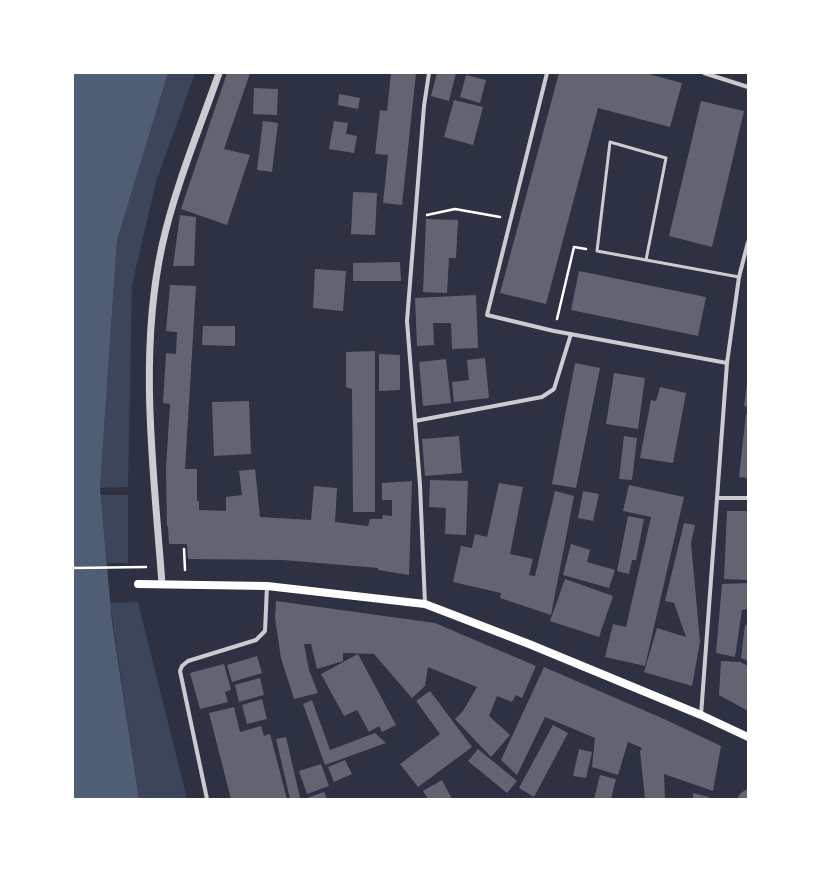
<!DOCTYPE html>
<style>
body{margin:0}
#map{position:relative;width:821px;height:872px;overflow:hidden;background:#2d3142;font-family:"Nunito Sans",sans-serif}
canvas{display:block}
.frame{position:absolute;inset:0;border:74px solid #fff;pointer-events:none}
</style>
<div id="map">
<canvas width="821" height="872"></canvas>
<div class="frame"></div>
</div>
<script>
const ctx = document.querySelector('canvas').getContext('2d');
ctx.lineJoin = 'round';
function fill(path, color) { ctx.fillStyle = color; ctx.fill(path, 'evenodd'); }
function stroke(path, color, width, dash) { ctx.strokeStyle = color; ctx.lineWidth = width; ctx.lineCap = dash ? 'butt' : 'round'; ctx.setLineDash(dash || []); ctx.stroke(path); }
fill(new Path2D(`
 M168,73H195L156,182L132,285L128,487L100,488L117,240Z
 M100,495H128V563H107Z
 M138,602L187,799H139L110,603Z`), '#3c4559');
fill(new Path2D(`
 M73,73H168L117,240L100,488L112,622L139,799H73Z`), '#4f5d75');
fill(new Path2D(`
 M227,73H250L224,149L250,155L227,225L181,209Z
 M391,73H416L402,205L383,203L388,155L375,154L380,110L387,111Z
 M437,73H456L449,101L431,96Z
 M559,73H645L682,83L670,127L598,108L546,304L500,293Z
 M466,75L486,80L480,103L460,97Z
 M254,88L278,89L277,115L253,114Z
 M339,94L360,98L358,109L338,105Z
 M454,100L483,107L473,145L444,137Z
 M701,101L744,111L712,247L669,236Z
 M263,121L278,123L272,172L257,170Z
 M334,121L348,123L346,134L357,136L354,153L329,149Z
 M353,192L377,193L375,235L351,234Z
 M180,215L196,217L194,266H173Z
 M426,219L458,220L456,258H449L447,293L423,292Z
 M400,262L401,281H353V263Z
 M315,269L346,271L343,311L313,308Z
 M579,271L706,297L698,336L571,310Z
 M170,285L196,286L185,469H197V501H199V510L226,511V497L242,495L239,471L255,469L260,517L311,520L314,486L337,488L335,522L368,526L370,519H382L383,515L392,516V500H382V483L412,481L409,575L378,570V568L283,560L188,559L187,544H169L168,526H167L166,468L170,404L163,403L166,353L176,354L177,332L166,331Z
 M476,295L478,348L452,349L451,323H433L434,345L417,346L415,298Z
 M203,326H235V346L202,345Z
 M375,351V512H353L352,389L346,387V352Z
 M379,354L400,355V390L379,391Z
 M485,358L489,398L454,402L452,382L469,380L467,360Z
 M446,359L451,403L423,406L419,362Z
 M575,363L600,368L576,488L552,484Z
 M614,373L645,378L638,429L606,424Z
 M747,383H748V407L744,406Z
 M660,387L686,393L673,463L640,458L651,400L656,401Z
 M249,401L251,454L214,456L212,402Z
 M746,414H748V478L739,477Z
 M459,436L462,473L425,476L422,439Z
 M624,436L637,438L632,480L619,479Z
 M430,480L468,481L466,535L445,534L446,508L429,507Z
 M499,483L523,487L510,554L533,559L529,575L535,576L555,491L574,496L551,615L500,598L501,593L453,582L461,546L472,548L475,534L487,537Z
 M629,485L684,497L645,666L605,657L613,624L626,627L651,517L623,511Z
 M583,491L599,494L593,521L578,518Z
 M727,511H748V580L724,579Z
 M628,516L644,519L636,560H632L629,574L617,571Z
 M684,523L695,525L691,543L700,642L692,686L644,672L657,628L686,637L674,603L665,601Z
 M571,544L590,550L587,562L615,570L609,588L563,575Z
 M565,579L613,596L599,637L550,621Z
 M748,583V609L742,610L735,657L716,653L722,584Z
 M276,601L435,623L536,666L522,698L516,695L512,702L497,696L489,716L510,735L491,757L455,719L463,711L477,687L428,667L425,686L412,698L374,654L343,653V661L317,669L311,644H304L309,670L318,693L294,699L281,658L275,618Z
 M745,625L748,626V661L741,658Z
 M358,654L396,725L382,732L379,726L369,732L357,710L344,716L321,674Z
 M257,656L262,673L232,682L227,665Z
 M721,661L740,662L748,666V711L719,695Z
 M224,664L231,690L225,692L228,702L200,709L190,673Z
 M544,667L664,719L721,746L713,791L664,774L665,799H645L640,751L642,748L628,742L618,775L592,767L595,738L545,717L517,775L501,760Z
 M260,678L264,695L239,702L235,685Z
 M430,691L472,747L418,787L400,764L440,734L416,701Z
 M262,699L267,719L247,724L242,705Z
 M312,700L330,750L375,733L386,743L325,765L303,704Z
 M234,707L240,732L261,726L264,736L270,734L287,799H231L209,713Z
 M553,725L568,733L534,797L519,788Z
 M286,737L300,798L296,799H290L276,739Z
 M478,749L517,781L507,793L468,761Z
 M579,749L592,752L586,778L573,776Z
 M345,760L352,774L334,782L328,767Z
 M321,764L329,786L307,794L299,771Z
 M600,775L616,779L611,799H594Z
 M442,780L452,799H428L423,791Z
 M748,788V799H737L740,794Z
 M324,792L327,799H304Z
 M693,793L709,797L710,799H693Z`), '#626471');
stroke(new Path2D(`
 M427,215L455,209L500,217
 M557,319L574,247L586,249
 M184,549L185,570
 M73,568L146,567`), '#fff', 2.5);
stroke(new Path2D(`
 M646,260L666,158L610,142L597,251L739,277`), '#caccd0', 3);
stroke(new Path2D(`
 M547,73L487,315L554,331L727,363
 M704,73L748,87
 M415,421L542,397L554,389L571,334
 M717,498H748
 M425,604L420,485L407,321L424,106L429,73
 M701,715L727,363L739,277L748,242
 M207,799L180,671L182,666L188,661L256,640L265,631L267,586`), '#caccd0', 4);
stroke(new Path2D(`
 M162,584C154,473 138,356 162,246C175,187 199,130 219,73`), '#caccd0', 7);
stroke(new Path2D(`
 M138,584L267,586L425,604L529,644L701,715L748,737`), '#fff', 8);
</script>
